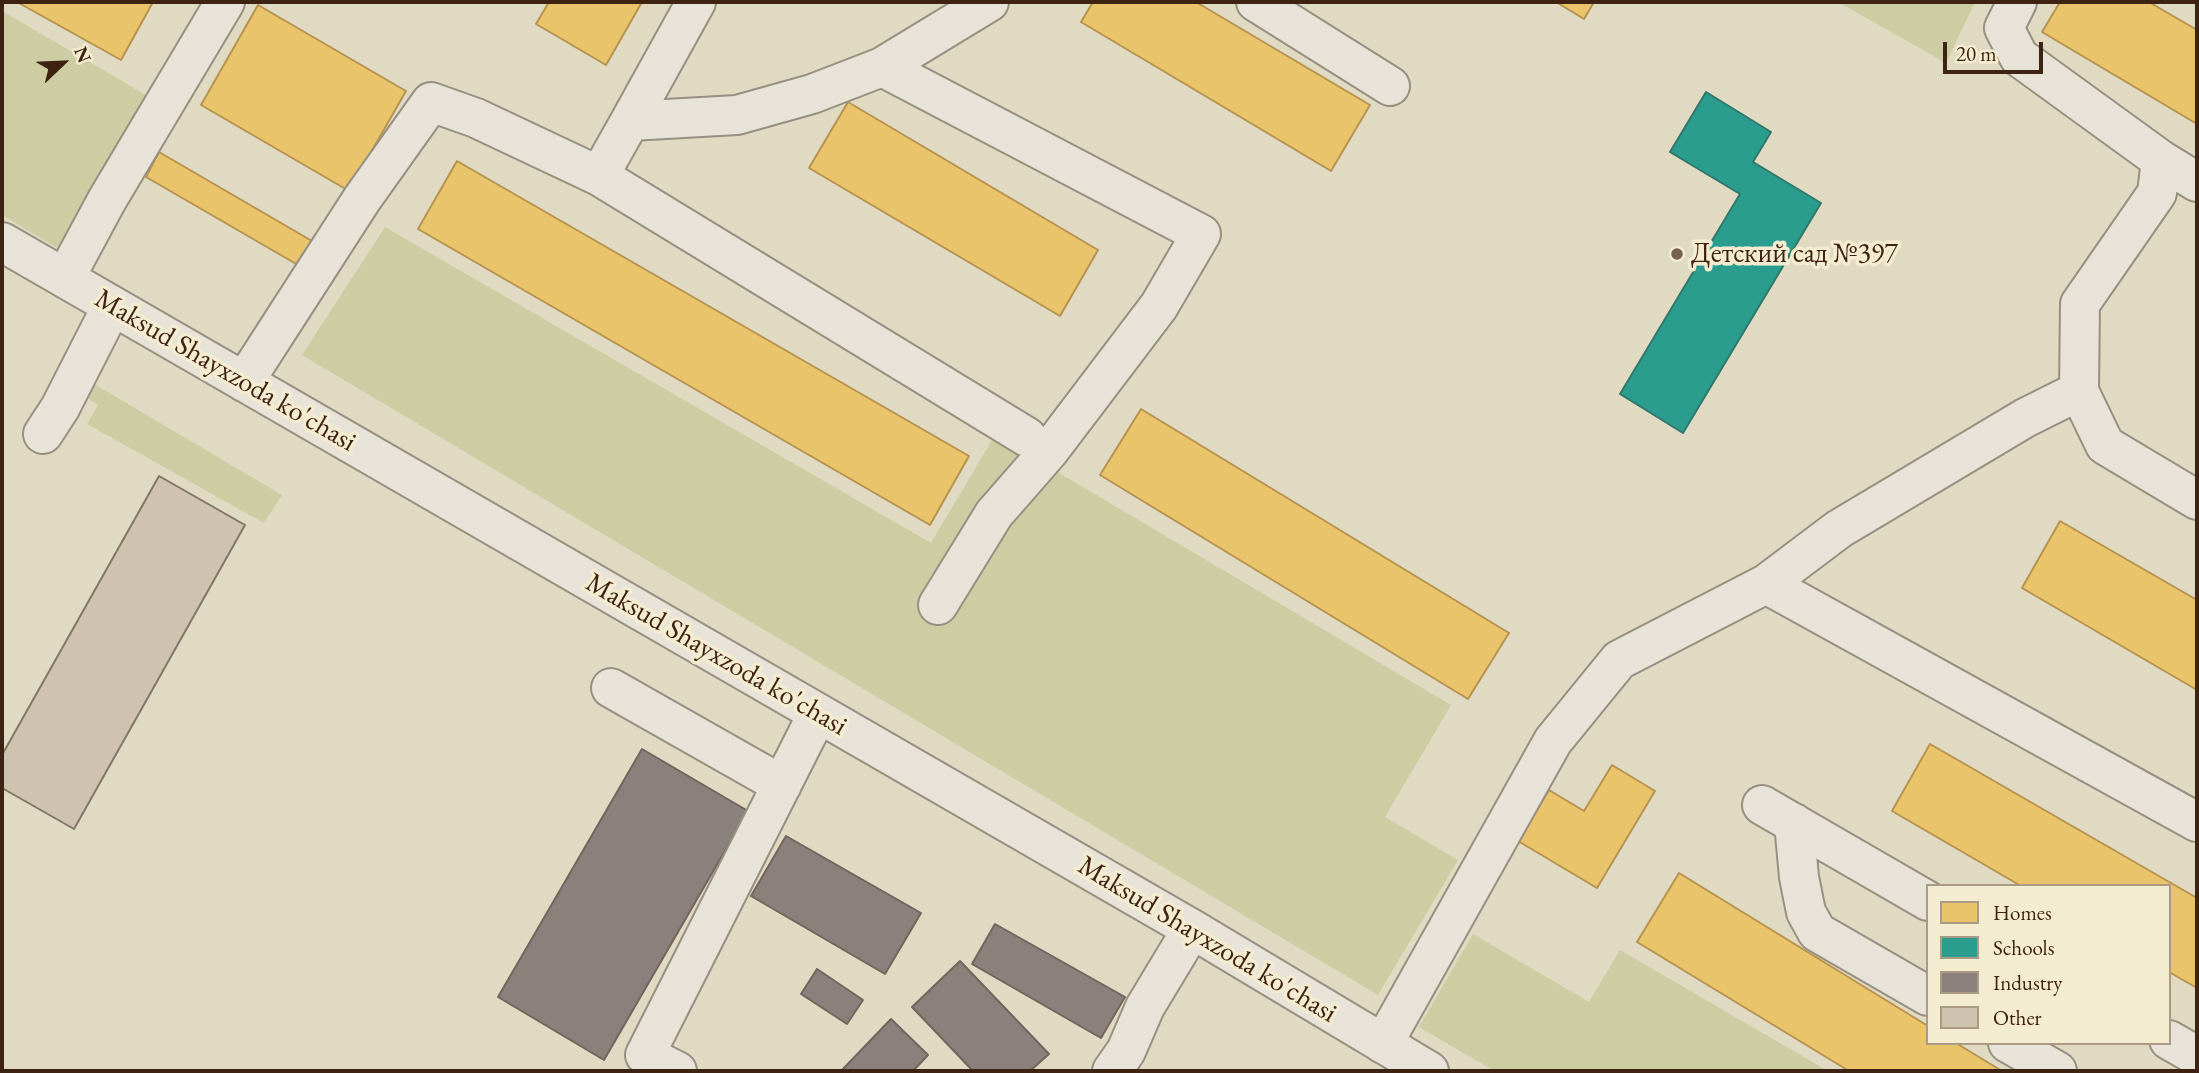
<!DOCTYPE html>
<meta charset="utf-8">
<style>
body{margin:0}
#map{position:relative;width:2199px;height:1073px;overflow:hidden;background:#e1dac3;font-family:"EB Garamond",serif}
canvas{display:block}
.frame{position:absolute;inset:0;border:4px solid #3e2212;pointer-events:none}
.legend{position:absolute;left:1926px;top:884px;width:245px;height:161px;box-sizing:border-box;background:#f4ecd0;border:2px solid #ab9b84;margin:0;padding:9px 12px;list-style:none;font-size:21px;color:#3e2212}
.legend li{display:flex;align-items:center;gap:14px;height:35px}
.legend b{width:35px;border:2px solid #ab9b84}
.north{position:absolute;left:28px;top:28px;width:70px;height:70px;-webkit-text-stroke:5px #f4ecd0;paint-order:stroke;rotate:67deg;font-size:19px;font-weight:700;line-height:28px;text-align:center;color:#3e2212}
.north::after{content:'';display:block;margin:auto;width:24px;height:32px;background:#3e2212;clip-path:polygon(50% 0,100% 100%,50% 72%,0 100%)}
.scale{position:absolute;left:1943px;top:42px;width:100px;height:32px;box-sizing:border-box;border:4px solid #3e2212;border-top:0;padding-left:9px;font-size:21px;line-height:24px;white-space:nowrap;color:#3e2212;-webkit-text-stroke:5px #f4ecd0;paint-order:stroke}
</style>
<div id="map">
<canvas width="2199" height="1073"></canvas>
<div class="frame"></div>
<ul class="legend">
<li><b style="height:19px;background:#e9c46a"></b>Homes</li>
<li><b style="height:19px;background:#2a9d8f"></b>Schools</li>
<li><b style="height:19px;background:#8a817c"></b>Industry</li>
<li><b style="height:19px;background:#cfc3af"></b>Other</li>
</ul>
<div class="north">N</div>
<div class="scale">20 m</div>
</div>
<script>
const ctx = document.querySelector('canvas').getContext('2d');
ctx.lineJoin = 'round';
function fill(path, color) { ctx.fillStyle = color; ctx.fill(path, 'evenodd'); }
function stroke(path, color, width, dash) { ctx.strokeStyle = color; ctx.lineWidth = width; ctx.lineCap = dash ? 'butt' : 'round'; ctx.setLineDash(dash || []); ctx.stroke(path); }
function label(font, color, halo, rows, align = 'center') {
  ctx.font = font + ' "EB Garamond",serif'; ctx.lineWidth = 7; ctx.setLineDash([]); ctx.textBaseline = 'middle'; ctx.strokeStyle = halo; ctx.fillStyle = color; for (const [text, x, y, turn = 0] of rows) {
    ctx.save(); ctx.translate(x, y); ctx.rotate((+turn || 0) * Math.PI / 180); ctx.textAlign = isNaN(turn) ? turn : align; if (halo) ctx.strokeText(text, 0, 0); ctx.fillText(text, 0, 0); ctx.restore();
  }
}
fill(new Path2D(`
 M1838,2H1975L1946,63Z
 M2,11L146,95L57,248L2,215Z
 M385,227L931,543L995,435L1451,705L1385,817L1458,860L1378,995L302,355Z
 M84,378L282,495L264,523L87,424L98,405L77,391Z
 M1473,934L1589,1002L1620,950L1828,1071H1494L1419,1027Z`), '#cecca3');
const homes = new Path2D(`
 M17,2H153L121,60Z
 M549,2H642L606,65L536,24Z
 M1093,2H1196L1370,105L1331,171L1081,22Z
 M1556,2H1594L1584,19Z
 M2060,2H2149L2197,30V124L2042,32Z
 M258,5L406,91L349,191L201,105Z
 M848,102L1098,250L1060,316L809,168Z
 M159,152L312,241L298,265L146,177Z
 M457,161L969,456L930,525L418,229Z
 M1141,409L1509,633L1468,699L1100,475Z
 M2060,521L2197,600V690L2022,588Z
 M1930,744L2197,898V988L2169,972V886H2021L1892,811Z
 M1612,765L1655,791L1597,888L1518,841L1549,790L1584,811Z
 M1679,873L1928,1026V1043H1956L2002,1071H1849L1637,942Z`);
fill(homes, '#e9c46a');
stroke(homes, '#b69350', 2);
const schools = new Path2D(`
 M1706,92L1771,132L1753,162L1821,203L1683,433L1620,394L1740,194L1670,152Z`);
fill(schools, '#2a9d8f');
stroke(schools, '#30786a', 2);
const industry = new Path2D(`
 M642,749L748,811L604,1060L498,997Z
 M786,836L921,913L885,974L751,896Z
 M995,924L1125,997L1101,1038L972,964Z
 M960,961L1049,1054L1030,1071H973L912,1007Z
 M817,969L863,1000L847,1024L801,994Z
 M891,1019L928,1055L913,1071H841Z`);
fill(industry, '#8a817c');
stroke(industry, '#73645c', 2);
const building = new Path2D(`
 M159,476L245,525L74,829L2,788V755Z`);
fill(building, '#cfc3af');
stroke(building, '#807769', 2);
const minor = new Path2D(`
 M1256,2L1390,86
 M2017,2L2004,28L2019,57L2161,160L2197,182
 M882,67L1201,234L1159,306L1049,451L994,514L938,605
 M630,121L696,2
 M2161,160L2157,193L2080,304L2079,391L2105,445L2197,500
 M599,176L630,121L737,115L812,94L882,67L989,2
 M2,242L1192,929L1429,1071
 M65,278L107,200L225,2
 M244,382L362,199L431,102L476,118L599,176L1027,437
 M43,434L60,408L112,306
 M1766,584L1839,529L2025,418L2079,391
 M611,688L782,785
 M1762,805L1928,901
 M1794,823L1799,877L1806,912L1817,932L1928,996
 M2169,1040L2197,1056
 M2008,1043L2057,1071
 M1383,1044L1553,741L1619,660L1766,584L2197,822
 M677,1071L645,1055L818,713
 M1112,1071L1126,1051L1145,1007L1192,929`);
stroke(minor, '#978f80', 42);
stroke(minor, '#e7e3d8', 38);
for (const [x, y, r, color] of [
 [1677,254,7,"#776250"]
]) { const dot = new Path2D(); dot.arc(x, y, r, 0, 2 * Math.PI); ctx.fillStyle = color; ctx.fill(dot); stroke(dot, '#f4ecd0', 2.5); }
label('28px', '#3e2212', '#f4ecd0', [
 ["Детский сад №397",1691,254]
], 'left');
label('28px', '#3e2212', '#f4ecd0', [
 ["Maksud Shayxzoda ko'chasi",225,371,30],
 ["Maksud Shayxzoda ko'chasi",716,655,30],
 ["Maksud Shayxzoda ko'chasi",1207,940,31]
]);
</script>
